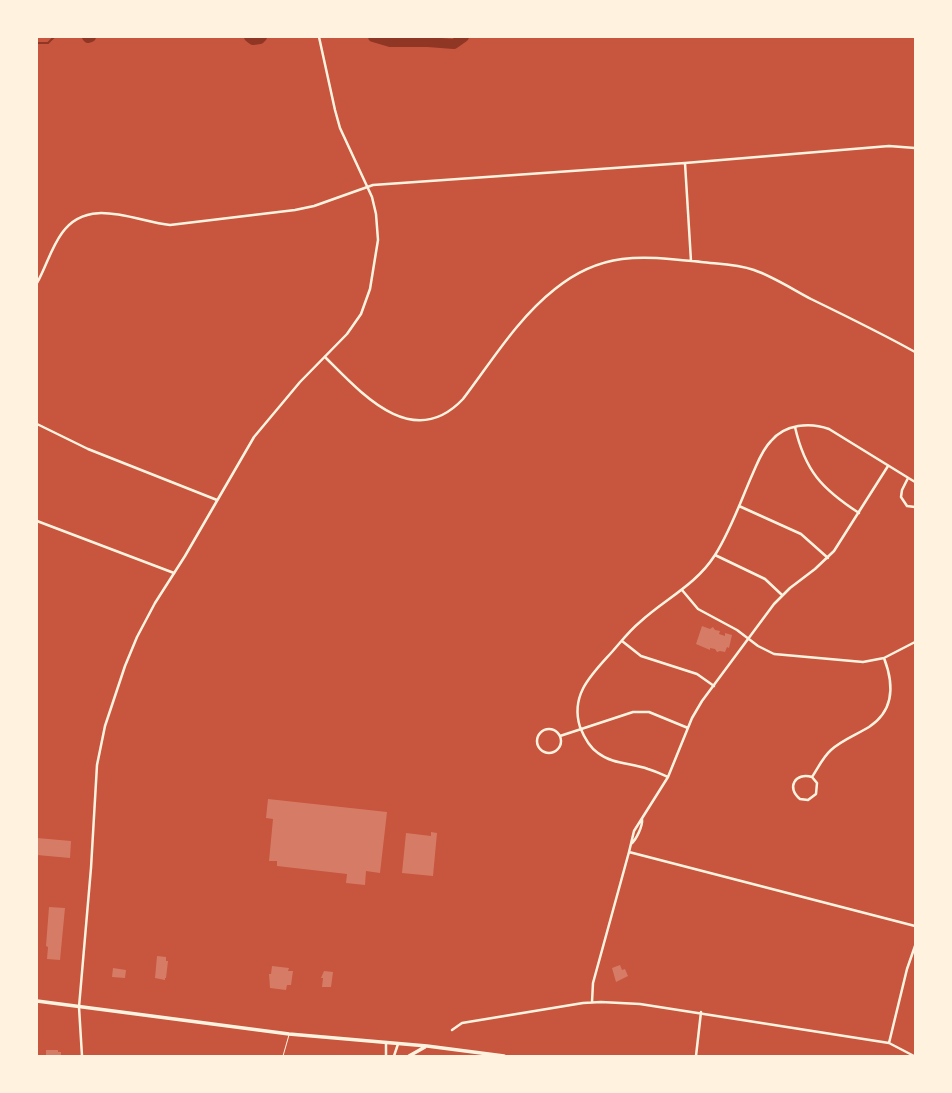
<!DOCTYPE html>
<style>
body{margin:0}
#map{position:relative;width:952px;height:1093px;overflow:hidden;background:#c8553d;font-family:"Source Serif 4",serif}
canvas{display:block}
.frame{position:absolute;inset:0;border:38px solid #fff3e0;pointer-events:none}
</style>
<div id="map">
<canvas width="952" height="1093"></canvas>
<div class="frame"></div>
</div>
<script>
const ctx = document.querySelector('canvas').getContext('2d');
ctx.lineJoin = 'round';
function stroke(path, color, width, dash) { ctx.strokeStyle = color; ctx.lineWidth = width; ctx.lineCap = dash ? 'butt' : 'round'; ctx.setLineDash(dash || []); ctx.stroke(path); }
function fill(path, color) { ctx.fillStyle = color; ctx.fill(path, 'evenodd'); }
stroke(new Path2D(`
 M37,43H48L54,37`), '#8f3625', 2);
stroke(new Path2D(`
 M87,37L88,38L91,37
 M249,37L253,40L260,39L262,37
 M373,37L390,42H428L454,44L464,37`), '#8f3625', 10);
fill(new Path2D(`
 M702,626L710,629L713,627L715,630L720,631L719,634L725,636V633L732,635L729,648L727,647L725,652L720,651L717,652L715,649L710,648V650L696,644Z
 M268,799L387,812L380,873L366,871L365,885L346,883L347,874L277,866V861H269L273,819L266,818Z
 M431,832L437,833L433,876L402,873L406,833L431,836Z
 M37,838L71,841L70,858L37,855Z
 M49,907L65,908L60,960L47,959L48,947L46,946Z
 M157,956L166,957V961H168L166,978H165V980L155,978Z
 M620,965L622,970L625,969L628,976L616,982L612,968Z
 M272,966L289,968L288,971H293L291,985H287L286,990L270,988L269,974H271Z
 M113,968L126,970L125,978L112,977Z
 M324,971L333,972L331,987H322L323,978H321Z
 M46,1050H58V1052H61V1056H46Z`), '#d67c66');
stroke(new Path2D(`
 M283,1056L289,1035`), '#fff3e0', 1);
stroke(new Path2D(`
 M685,163L691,261
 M37,283C46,267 51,248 62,233C88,196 134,221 170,225L295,210L314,206L373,185L685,163L889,146L915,148
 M325,357C362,394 413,452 463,399C492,361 517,319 555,289C603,250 644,256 701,262C719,264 737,264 754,270C774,277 792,289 811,299C846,316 881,333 915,352
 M37,424L88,449L217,500
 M795,427C805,471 822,489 859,513
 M908,478L902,490L901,497L907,506L915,507
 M739,506L801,534L828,558
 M37,521L174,573
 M715,555L765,579L782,595
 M682,590L698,609L737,630L758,646L774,654L863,662L884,658L915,642
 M622,641L641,656L697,674L714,686
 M537 741a12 12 0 1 1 24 0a12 12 0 1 1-24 0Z
 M560,736L633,712H649L688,728
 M668,777C661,774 655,771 648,769C631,763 612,764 598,753C589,747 584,737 580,727C570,695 591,675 611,653C620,643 629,631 640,622C665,599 696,585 715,555C731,530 741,500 753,473C758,462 762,450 771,441C785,424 810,422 829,429L915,482
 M812,777L817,783L816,794L808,800L800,799C786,788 795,772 812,777C818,768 823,757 831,750C842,740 856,735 869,727C895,710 894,684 884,658
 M631,844C636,840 643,826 642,819
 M629,852L634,831L668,777L692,718L702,701L774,604L790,588L815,569L834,551L888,466
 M592,1002L593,983L629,852L915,926
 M452,1030L462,1023L583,1003L601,1002L640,1004L889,1043L914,1056
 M889,1043L907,969L915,946
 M696,1056L701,1012`), '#fff3e0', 2.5);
stroke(new Path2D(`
 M82,1056L79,1007L91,868L97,765L105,726L125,666L137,637L155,603L185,556L254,437L300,382L347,334L361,314L370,289L378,240L376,214L372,197L340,128L335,110L319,37
 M386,1056V1043
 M394,1056L398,1044`), '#fff3e0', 2.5);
stroke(new Path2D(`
 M37,1001L289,1034L427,1046L504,1056
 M409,1056L425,1047`), '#fff3e0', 3.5);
</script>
